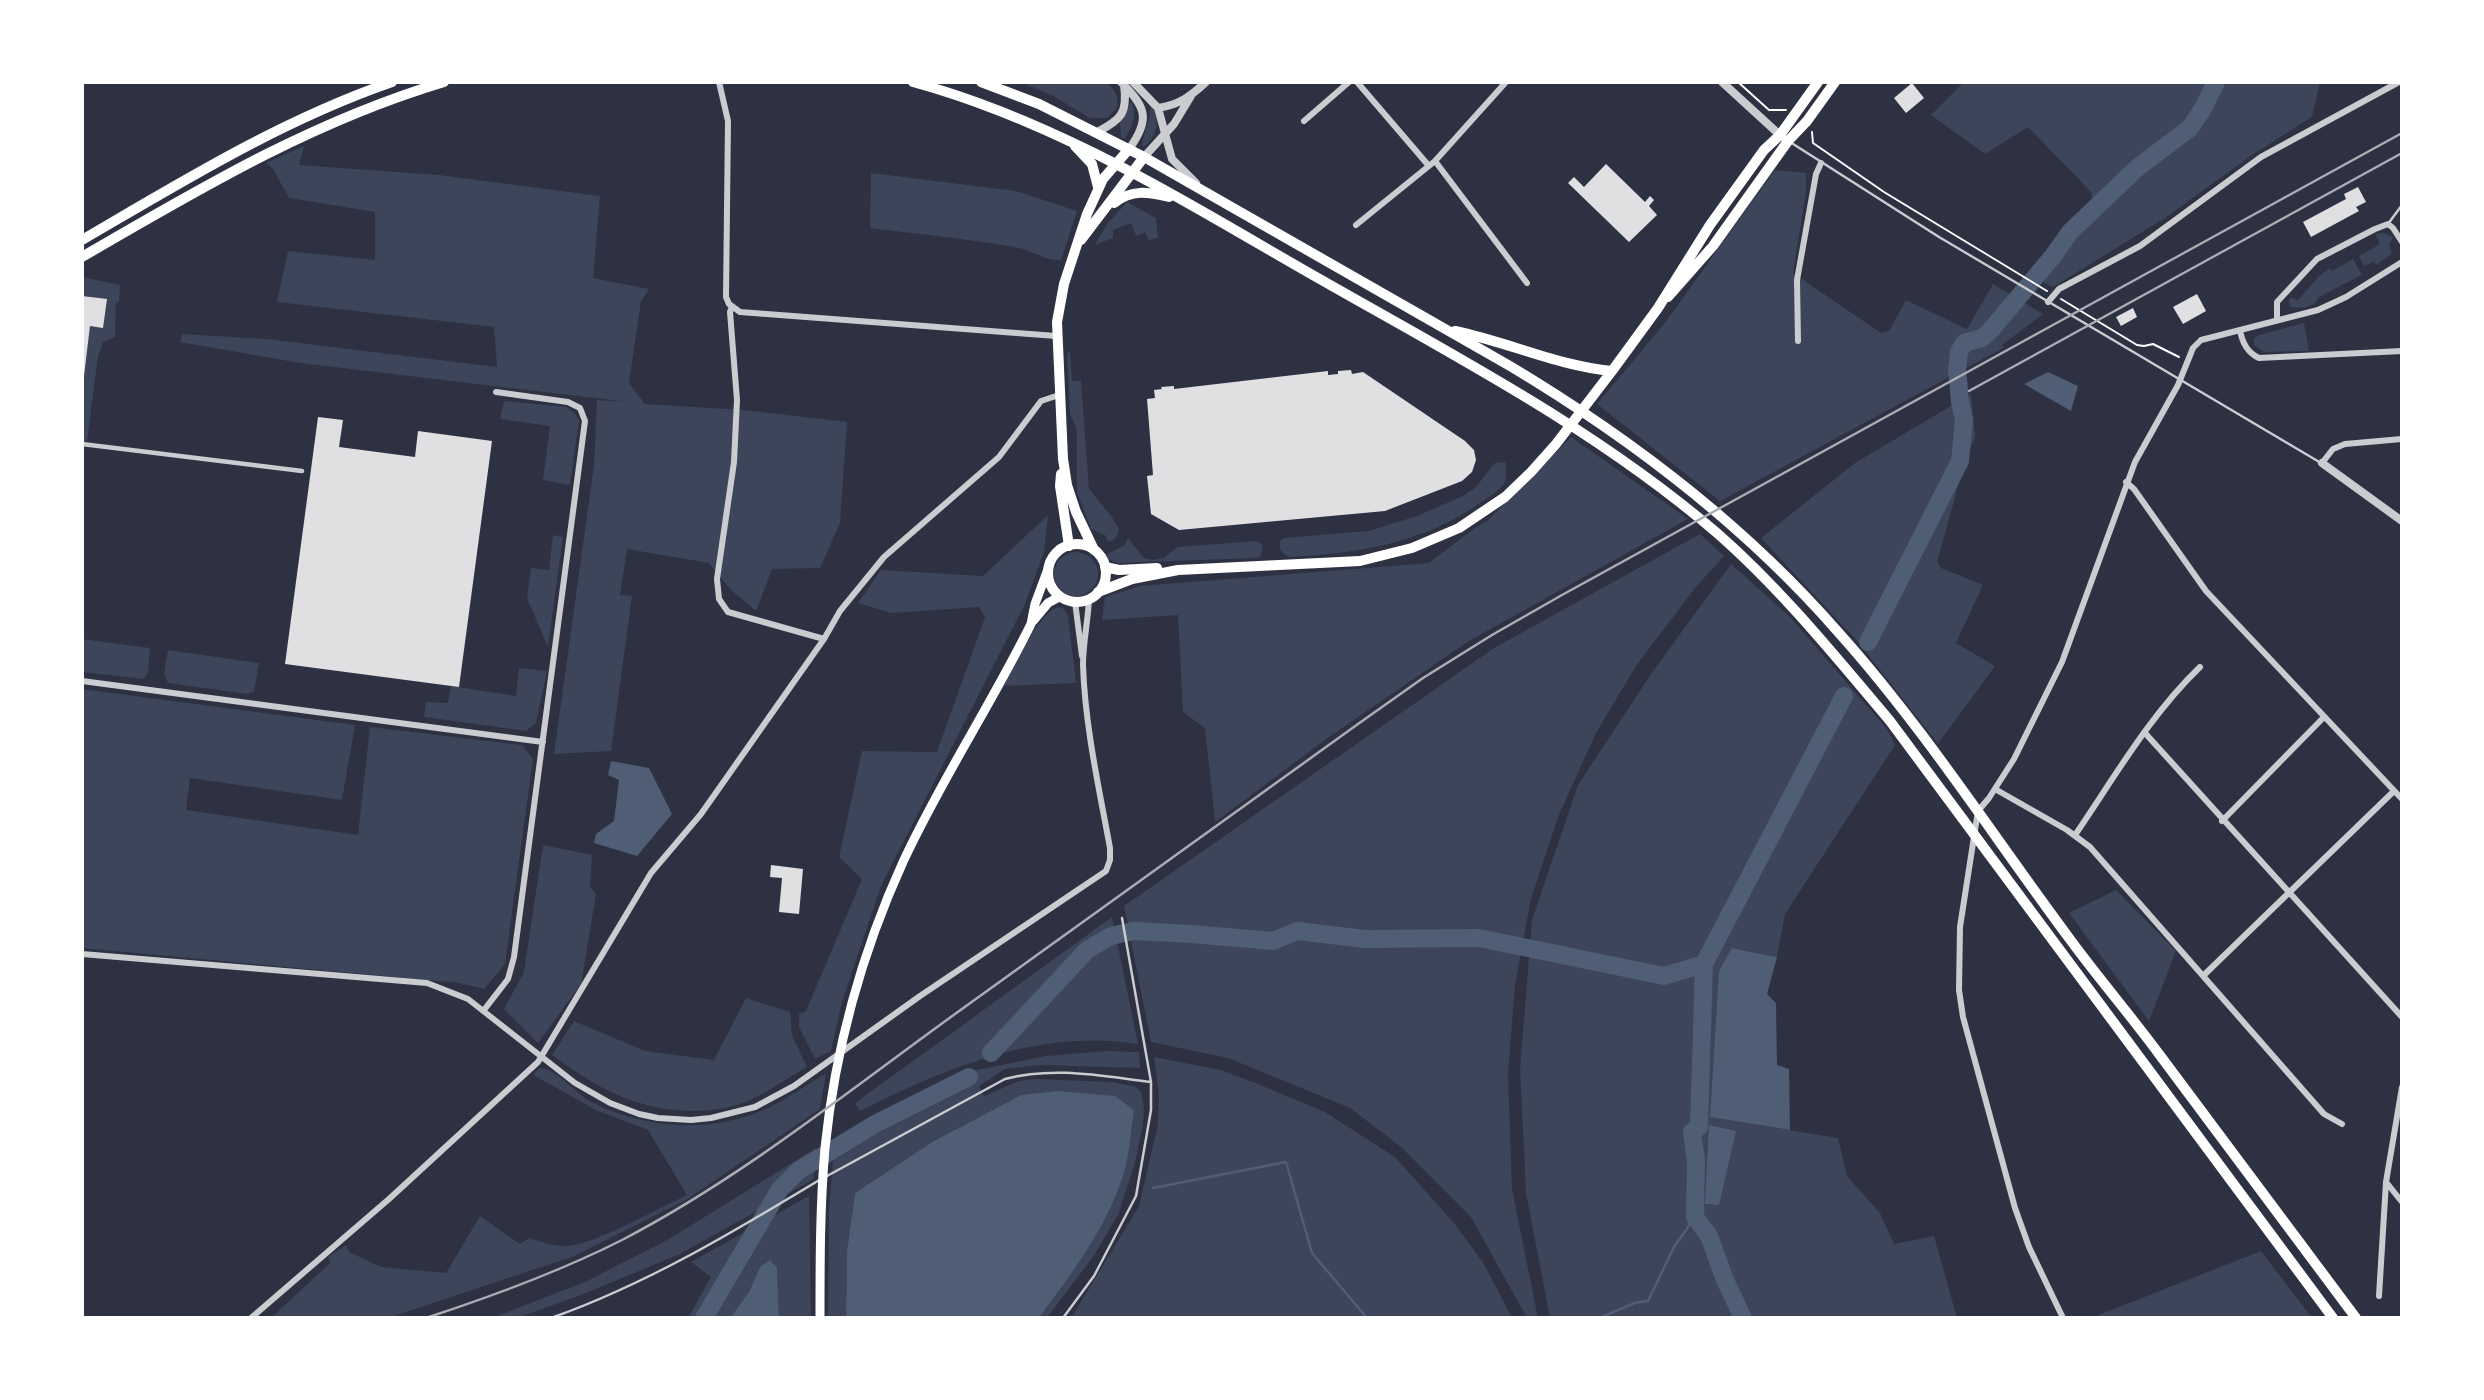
<!DOCTYPE html>
<style>
body{margin:0}
#map{position:relative;width:2484px;height:1400px;overflow:hidden;background:#2d3142;font-family:Ubuntu,sans-serif}
canvas{display:block}
.frame{position:absolute;inset:0;border:84px solid #fff;pointer-events:none}
</style>
<div id="map">
<canvas width="2484" height="1400"></canvas>
<div class="frame"></div>
</div>
<script>
const ctx = document.querySelector('canvas').getContext('2d');
ctx.lineJoin = 'round';
function fill(path, color) { ctx.fillStyle = color; ctx.fill(path, 'evenodd'); }
function stroke(path, color, width, dash) { ctx.strokeStyle = color; ctx.lineWidth = width; ctx.lineCap = dash ? 'butt' : 'round'; ctx.setLineDash(dash || []); ctx.stroke(path); }
fill(new Path2D(`
 M1021,82H1104C1115,88 1119,96 1117,108L1107,118H1090L1053,96Z
 M1964,82H2320L2312,117L2252,155L2165,218L2053,287L2039,280L2071,238L2096,216L2091,192L2028,127L1985,154L1931,115Z
 M1131,101C1138,116 1132,125 1125,139L1121,137L1120,123Z
 M1150,105C1161,117 1158,138 1143,147C1140,137 1152,122 1150,105Z
 M304,146L299,165L439,175L600,196L593,278L649,289L641,301L629,383L645,404L744,410L847,422L840,523L820,568L772,569L756,611L731,590L709,563L627,549L620,595L632,596L611,751L554,754L594,465L597,400L628,402L300,363L180,342L182,334L267,339L497,367L494,327L277,302L288,251L375,260V212L289,198L273,169L266,163Z
 M1775,170L1806,173V192L1793,273L1881,333L1889,331L1906,300L1967,329L1993,284L2043,314L2002,345L2005,347L1720,501L1597,404L1664,324Z
 M871,173L1016,191L1077,211L1061,260C1044,261 1032,250 1015,247C967,239 919,234 870,228Z
 M1127,202L1156,218L1158,238L1149,240L1145,232L1136,236L1131,223L1113,230V238L1095,245L1107,224Z
 M2383,233L2393,237L2389,245L2392,254L2376,265L2374,262L2364,266L2359,256L2380,244L2375,234Z
 M2353,259L2362,275L2319,297L2314,304L2303,308L2291,307L2289,302L2290,297L2298,300L2319,276L2330,268L2332,271Z
 M82,277L120,285L119,302H116L115,337L103,342L98,356L87,441H82V389L90,326L103,327L106,300L82,296Z
 M2304,323L2309,351L2264,352L2254,345V339L2259,335Z
 M1070,352L1072,381H1081L1089,489L1112,517L1119,530L1115,539L1108,542L1105,535L1091,529L1077,492V430L1070,414L1067,353Z
 M1971,394L1975,437L1964,465L1937,562L1941,568L1983,585L1956,643L1995,666L1938,744L1858,642L1761,538L1855,463Z
 M504,401L566,407L574,412L579,420L570,485L543,480L550,426L500,419Z
 M1571,437L1688,519L1469,641L1329,737L1215,822L1205,728L1183,712L1178,615L1102,620L1105,597L1140,586L1429,563L1476,527L1487,521Z
 M1505,462C1511,487 1498,490 1480,503C1421,544 1359,553 1289,557C1282,553 1278,549 1280,541L1284,538L1368,531L1417,516L1461,497L1475,488L1495,463Z
 M1048,515L1044,552L1025,604L881,886L842,1002L831,1051L815,1059L799,1027V1014L806,1011L862,879L839,857L862,751L937,752L985,617L979,607L891,613L858,603L881,570L983,576Z
 M1700,534L1724,556L1695,588L1636,666L1596,733L1558,817L1531,899L1515,985L1508,1074L1512,1189L1538,1318H1527L1471,1217L1401,1147L1350,1108L1228,1058L1151,1042L1124,906L1494,648Z
 M553,535L563,537L548,647L527,598L531,568L549,570Z
 M1128,538L1144,558L1153,560L1163,558L1178,547L1256,541L1263,545L1261,556L1256,558L1117,563L1107,558V554L1124,546Z
 M1054 574a22 22 0 1 1 44 0a22 22 0 1 1-44 0Z
 M1731,564L1790,617L1887,729L1895,745L1785,914L1777,957L1733,948L1710,1117L1838,1138L1847,1176L1880,1213L1894,1244L1934,1236L1957,1318H1550L1526,1193L1520,1069L1532,920L1578,785L1651,674Z
 M1058,607L1064,609L1068,616L1076,683L1004,686C1014,667 1038,613 1058,607Z
 M82,639L150,648L148,672L144,679L82,672Z
 M168,650L259,663L254,692L247,694L168,683L164,674Z
 M519,668L547,671L536,723L526,731L424,717L426,702L448,703L451,686L516,696Z
 M82,689L355,725L342,800L190,778L186,810L358,835L370,727L522,745L533,759L505,964L484,989L459,983L82,948Z
 M543,845L592,855L590,887L596,894L581,984L538,1043L504,1009L524,972Z
 M2116,890L2176,951L2149,1021L2069,913Z
 M1112,917L1138,1044C1039,1028 946,1068 860,1111L855,1103Z
 M746,998L790,1012L792,1035L807,1067C789,1077 756,1100 737,1105C693,1118 641,1109 601,1087C584,1078 568,1066 552,1055L574,1021L645,1051L714,1060Z
 M1106,1051L1139,1052L1140,1068L1040,1065L1005,1069L979,1086L984,1096L1019,1081L1034,1079L1113,1082L1136,1087L1141,1092L1144,1106L1143,1125L1135,1163L1118,1215L1093,1257L1047,1318H1039L1059,1291L1021,1095L932,1142L855,1193L847,1251L846,1318H828L829,1210L835,1138L923,1091L967,1072L1046,1056Z
 M1154,1057L1221,1070L1258,1084L1325,1112L1395,1157L1455,1224L1484,1264L1512,1318H1071L1139,1206L1158,1124L1159,1094Z
 M540,1068C561,1071 575,1094 593,1103C650,1130 712,1134 770,1107C789,1097 808,1084 826,1073L820,1109L686,1200L572,1257L388,1318H271L330,1263L328,1257L346,1245L349,1252L381,1267L446,1273L480,1216L520,1244L529,1238C540,1241 554,1247 566,1246C594,1245 659,1208 687,1195L648,1130L598,1111L533,1075Z
 M816,1148L814,1179L680,1254L581,1295L517,1318H492L587,1281L669,1239Z
 M809,1196L811,1318H779L777,1268L760,1267L749,1292L730,1318H688L711,1277L691,1262Z
 M2261,1251L2312,1318H2091Z`), '#3c4559');
fill(new Path2D(`
 M2048,372L2078,386L2071,411L2024,384Z
 M611,761L649,768L672,814L637,856L594,843L596,834L614,821L619,780L608,775Z
 M1732,948L1777,957L1767,994L1776,1003L1777,1065L1789,1069L1790,1130L1710,1117L1719,971Z
 M1058,1091L1115,1096L1134,1110C1131,1129 1130,1150 1125,1169C1110,1223 1072,1273 1039,1318H846L847,1251L855,1193L932,1142L1021,1095Z
 M1709,1125L1736,1131L1719,1205L1705,1204Z
 M770,1260L777,1268L779,1318H730L749,1292L760,1267Z`), '#4f5d75');
stroke(new Path2D(`
 M1153,1188L1286,1162L1312,1253L1367,1318
 M1599,1318L1635,1303L1648,1301L1674,1247L1695,1217`), '#4f5d75', 2.5);
stroke(new Path2D(`
 M1868,642L1960,461L1964,420L1960,402L1957,369L1959,352L1964,343L1982,338L1990,331L2053,256L2070,232L2137,168L2190,128L2202,110L2216,82
 M1704,964L1699,1127L1692,1132L1696,1161L1695,1217L1709,1236L1725,1280L1743,1318
 M991,1053L1087,950L1111,936L1133,931L1192,934L1273,941L1297,931L1365,939L1479,938L1664,976L1704,964L1844,696
 M704,1318L780,1189L798,1171L875,1124L969,1077`), '#4f5d75', 18);
fill(new Path2D(`
 M1912,83L1924,98L1906,113L1894,98Z
 M1606,164L1645,202L1650,196L1654,200L1649,206L1657,215L1629,242L1568,183L1574,177L1584,187Z
 M2358,187L2366,202L2356,207L2359,211L2311,237L2303,222L2346,199L2344,194Z
 M2197,294L2206,311L2183,324L2173,307Z
 M82,296L107,299L103,328L90,326L84,376Z
 M2133,308L2137,317L2121,326L2116,317Z
 M1351,370L1352,374L1363,372L1465,441L1474,450L1476,460L1472,472L1462,481L1385,511L1179,530L1151,514L1147,476L1153,475L1147,399L1155,398L1154,390L1162,389L1161,387L1174,386V389L1328,371V375L1338,374V371Z
 M318,417L343,420L339,447L415,457L418,431L492,441L459,687L285,664Z
 M771,865L803,869L799,914L779,912L782,878L770,877Z`), '#e0e0e3');
stroke(new Path2D(`
 M1738,82L1769,110H1786
 M1812,132L1813,143L1884,192L2047,291
 M2061,299L2137,345L2144,346L2153,344L2179,357`), '#fff', 2);
stroke(new Path2D(`
 M1790,142L1939,237L2321,463
 M2388,224L2402,205
 M827,1176L1005,1079C1054,1066 1101,1076 1151,1082
 M551,1318C647,1284 735,1231 821,1179
 M1063,1318L1094,1276L1136,1196L1151,1110V1082L1122,918`), '#caccd0', 2.5);
stroke(new Path2D(`
 M82,444L302,471`), '#caccd0', 4.5);
stroke(new Path2D(`
 M719,82L728,121L726,297L729,304L740,312L1056,336
 M1357,82L1429,166
 M1304,121L1349,82
 M1435,161L1527,283
 M1356,225L1435,161L1506,82
 M2048,302L2059,289L2140,246L2261,157L2399,82
 M732,306L730,312L737,400L734,462L717,579L719,599L728,612L824,639
 M2277,320V302L2317,259L2375,229L2388,224L2393,228L2402,242
 M2240,330C2242,342 2248,353 2259,358L2402,351
 M1798,341L1797,280L1816,174L1821,163
 M2322,463L2333,449L2345,444L2402,439
 M2126,482L2134,489L2206,591L2402,799
 M1075,602L1082,656
 M82,681L543,742
 M2145,733L2402,1017
 M1995,789L2067,830L2090,847L2324,1114L2342,1124
 M2222,821L2324,717
 M2075,835C2114,778 2150,715 2200,667
 M82,954L427,983L468,999L575,1083L610,1103L639,1114L658,1118L691,1120L711,1118L755,1107L794,1086L920,996L1106,871L1110,860V848C1099,788 1085,726 1083,665C1083,643 1088,621 1089,599
 M2204,975L2394,791
 M484,1010L508,979L514,957L585,421L580,408L568,402L496,392
 M2386,1182L2402,1202
 M2379,1296L2386,1182L2402,1087
 M251,1318L389,1199L538,1062L651,873L701,814L824,639L840,611L884,557L999,457L1041,401L1059,395
 M2063,1318L2029,1247L2015,1208L1963,1017L1959,990L1960,927L1978,811L1989,798L2014,759L2062,662L2135,462L2178,385L2193,348L2201,340L2209,338L2318,310L2346,297L2402,262`), '#caccd0', 6);
stroke(new Path2D(`
 M1121,82C1146,107 1151,119 1129,149
 M1133,82L1158,108L1172,159L1196,183
 M1722,82L1782,137
 M1158,108C1179,105 1191,96 1206,82
 M1097,132C1121,120 1128,113 1124,85
 M1144,157L1174,124L1191,96
 M2322,463L2402,521`), '#caccd0', 8);
stroke(new Path2D(`
 M1033,621L1048,603L1059,597
 M820,1318C820,1261 820,1205 825,1148C835,1050 862,952 903,862C941,780 991,705 1031,624L1035,604L1048,569`), '#fff', 9);
stroke(new Path2D(`
 M913,82C1052,120 1174,195 1297,266C1441,349 1590,424 1717,533C1781,589 1835,656 1890,721L2333,1318
 M981,82L1039,104L1144,157L1510,366C1632,439 1745,525 1839,633C1925,729 1995,839 2072,942C2100,980 2131,1016 2159,1054C2225,1142 2290,1230 2356,1318
 M1075,146L1092,164L1098,187
 M1114,203C1132,189 1148,192 1169,197
 M82,240C183,181 282,120 392,82
 M1081,240L1144,157
 M82,257C201,188 311,122 444,82
 M1668,297L1713,246L1788,141L1807,121L1835,82
 M1455,331C1508,342 1558,366 1612,371
 M1061,474L1060,486L1069,546
 M1048 573a29 29 0 1 1 58 0a29 29 0 1 1-58 0Z
 M1094,550L1076,512L1067,485L1063,459L1057,322L1064,284L1087,214L1103,179L1129,149
 M1105,567L1119,570L1157,568
 M1098,592L1132,579L1178,570L1360,561L1412,548L1459,528L1505,497L1531,472L1556,444L1612,371L1658,308L1710,225L1764,150L1780,135L1818,82`), '#fff', 10);
stroke(new Path2D(`
 M1969,391L2402,153
 M426,1318C493,1296 559,1272 622,1240C741,1178 847,1092 955,1014C1089,918 1223,821 1358,724L1423,678L1492,635L1562,595L2402,133`), '#abadb3', 2.5);
</script>
